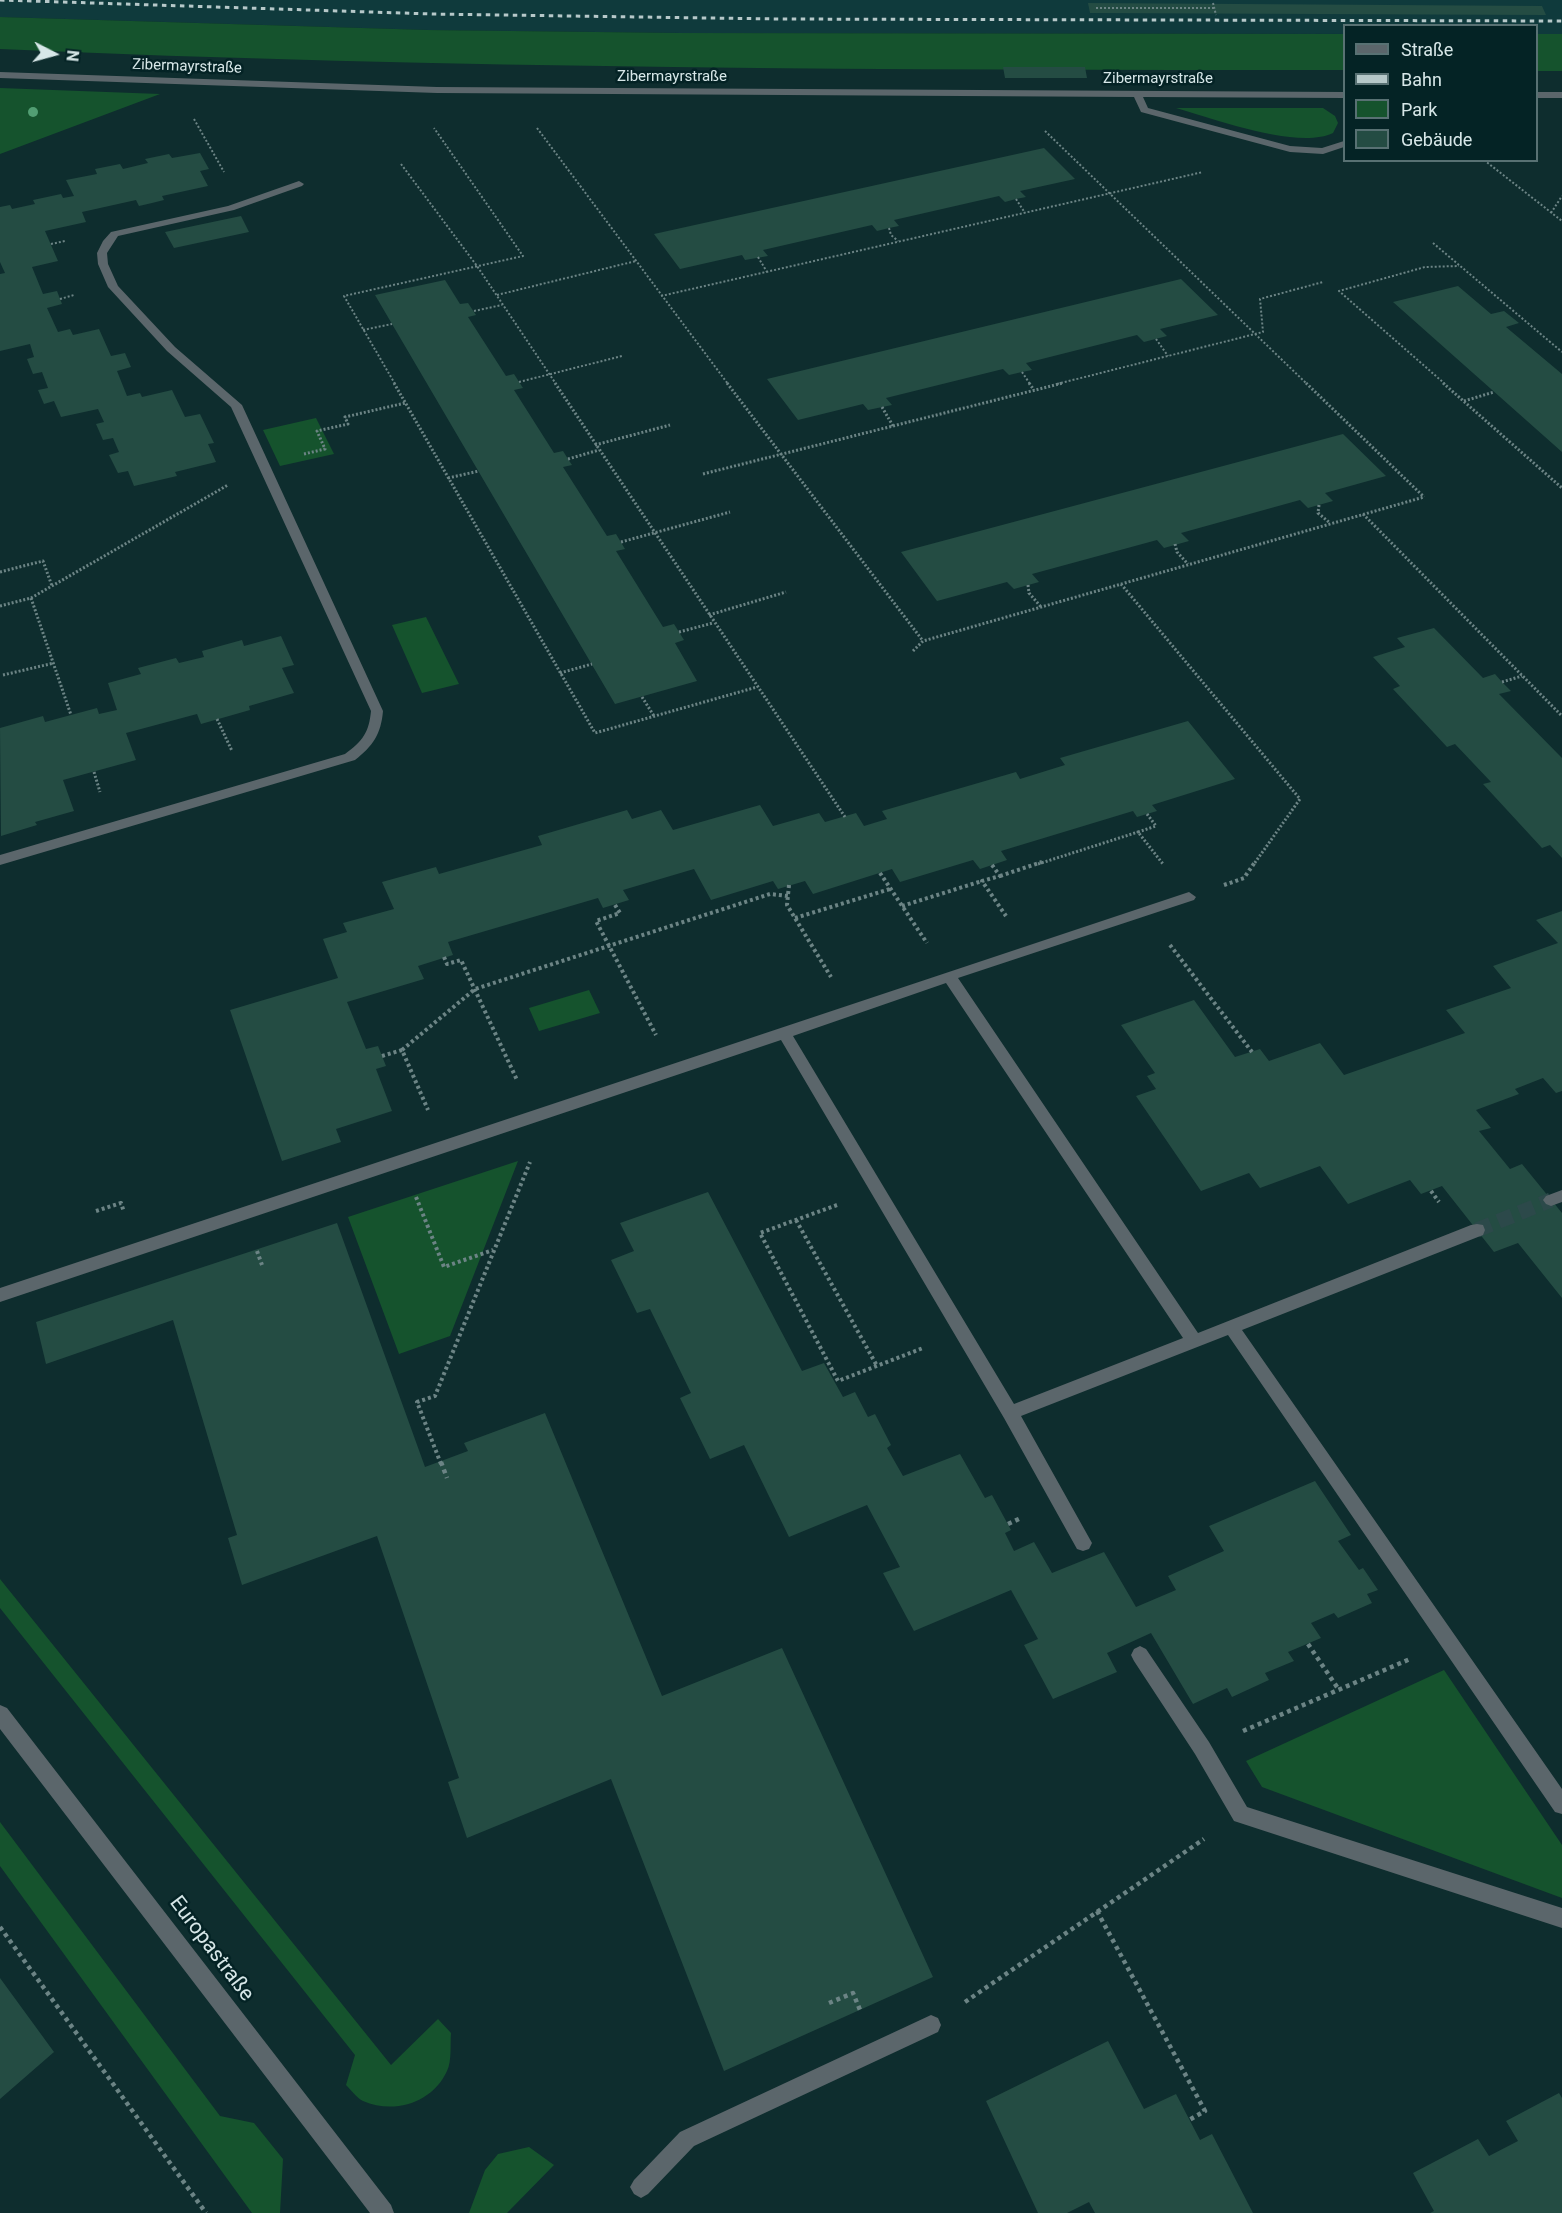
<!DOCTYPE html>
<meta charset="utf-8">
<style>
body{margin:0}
#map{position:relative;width:1562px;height:2213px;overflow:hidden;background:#0e2d2e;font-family:Roboto,sans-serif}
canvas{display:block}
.legend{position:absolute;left:1343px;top:24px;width:195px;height:138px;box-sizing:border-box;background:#042325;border:2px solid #587173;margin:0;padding:8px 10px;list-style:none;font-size:18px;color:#d7e7e8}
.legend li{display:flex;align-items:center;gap:12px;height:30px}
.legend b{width:30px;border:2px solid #587173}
.north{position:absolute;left:24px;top:24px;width:60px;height:60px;-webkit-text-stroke:4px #042325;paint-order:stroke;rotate:96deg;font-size:16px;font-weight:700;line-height:24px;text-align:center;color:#d7e7e8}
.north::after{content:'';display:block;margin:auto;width:21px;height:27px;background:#d7e7e8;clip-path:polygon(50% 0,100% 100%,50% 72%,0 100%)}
</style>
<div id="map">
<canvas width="1562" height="2213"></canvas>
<ul class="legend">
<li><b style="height:8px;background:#5b666b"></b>Straße</li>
<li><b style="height:8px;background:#b6c8c9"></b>Bahn</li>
<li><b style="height:16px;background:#15532d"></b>Park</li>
<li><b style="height:16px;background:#244c43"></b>Gebäude</li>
</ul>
<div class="north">N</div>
</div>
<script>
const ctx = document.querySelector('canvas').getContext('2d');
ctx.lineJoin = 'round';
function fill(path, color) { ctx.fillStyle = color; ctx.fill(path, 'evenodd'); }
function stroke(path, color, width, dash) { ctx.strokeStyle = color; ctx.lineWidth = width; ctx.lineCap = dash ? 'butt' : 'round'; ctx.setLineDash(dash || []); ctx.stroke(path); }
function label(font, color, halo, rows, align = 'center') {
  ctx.font = font + ' Roboto,sans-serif'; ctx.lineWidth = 5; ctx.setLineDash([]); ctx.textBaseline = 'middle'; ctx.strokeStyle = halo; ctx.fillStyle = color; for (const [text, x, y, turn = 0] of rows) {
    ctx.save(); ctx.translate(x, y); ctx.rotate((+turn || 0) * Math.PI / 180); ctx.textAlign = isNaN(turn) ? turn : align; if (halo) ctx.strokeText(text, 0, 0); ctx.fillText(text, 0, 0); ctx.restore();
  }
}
fill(new Path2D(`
 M0,0H1562V34H1537L1536,26H1344V34L679,33L428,30L0,17Z`), '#0f3a3c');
fill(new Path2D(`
 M0,17L428,30L679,33L1344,34V70C896,70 448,69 0,49Z
 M1537,34H1562V71H1537Z
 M0,88L160,94L0,154Z
 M1176,108H1323L1335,116L1338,123L1333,133C1298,150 1214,119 1176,108Z
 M316,418L334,454L280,466L263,430Z
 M426,617L459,684L422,693L392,625Z
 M589,990L600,1013L539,1031L529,1008Z
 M518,1161L450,1336L399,1354L348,1217Z
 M0,1579L391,2065L438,2019L451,2033C450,2045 452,2061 447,2071C433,2102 395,2115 363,2101C357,2098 351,2090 346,2085L355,2055L0,1608Z
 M1444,1670L1562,1845V1898L1262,1787L1246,1761Z
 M0,1822L220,2116L254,2123L283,2159L280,2213H252L0,1866Z
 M529,2147L554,2165L507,2213H469L485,2170L498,2154Z`), '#15532d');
fill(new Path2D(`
 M1088,3L1542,6L1546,15L1090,13Z
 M1003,67H1085L1087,78H1005Z
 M1044,148L1075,179L1020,191L1026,197L1016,199L1005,202L999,196L894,220L899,226L889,228L877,231L872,225L763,250L768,256L745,260L742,255L680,269L654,234Z
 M200,153L209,169L200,171L208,186L162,196L164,200L152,203L139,206L136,200L82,212L86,222L45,231L58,261L32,267L43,294L57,291L62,304L47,308L58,332L70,329L73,335L99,329L111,356L125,353L131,367L117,371L127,396L140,393L142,397L172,390L185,417L200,414L214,443L208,444L216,462L175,472L177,476L134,486L128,471L118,473L109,455L119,452L113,438L103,440L96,424L104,422L98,409L61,417L54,401L44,404L38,390L48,388L42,372L33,374L27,359L34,357L30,344L0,351V274L5,273L0,262V207L10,205L12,209L35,204L33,200L61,194L63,198L74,196L66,180L97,174L95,169L120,164L123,169L148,163L145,159L169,154L172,158Z
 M241,216L249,232L174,248L165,232Z
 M1181,279L1218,315L1160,329L1167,336L1144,342L1137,335L1026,363L1032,370L1022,372L1009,375L1003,369L886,398L892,405L868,410L863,404L798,420L767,379Z
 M445,280L460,304L468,303L476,315L468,317L506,376L514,374L523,388L514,390L554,453L563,451L568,459L572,465L563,467L607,536L616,534L625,549L616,551L663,627L674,624L684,640L675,643L697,681L615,704L375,295Z
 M1458,286L1491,314L1504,311L1519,323L1506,327L1562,374V452L1393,302Z
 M1343,434L1386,476L1325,493L1333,501L1308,508L1300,500L1181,533L1189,541L1164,548L1157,540L1032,574L1039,582L1014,589L1007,582L937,601L901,552Z
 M1434,628L1483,678L1495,674L1502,682L1511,691L1499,694L1562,758V858L1550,845L1542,848L1483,784L1491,782L1455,744L1447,747L1393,689L1400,686L1373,657L1405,647L1397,638Z
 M281,636L294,665L282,668L294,693L249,706L250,710L201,724L197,714L126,733L136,760L63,780L74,811L35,822L37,825L1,836L0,728L43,716L45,722L97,708L99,714L117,710L108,683L141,674L138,668L176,658L179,663L204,657L202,651L242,640L244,646Z
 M1188,721L1235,779L1152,805L1157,811L1137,817L1133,811L1001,851L1007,860L980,869L973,860L900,882L892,869L813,894L805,881L778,889L773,881L711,900L694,869L623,890L629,900L603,908L598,898L448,942L453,955L418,966L424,979L347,1002L366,1049L378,1046L386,1066L376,1069L392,1111L336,1129L341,1142L282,1161L230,1010L338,978L323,939L347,932L343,923L394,909L382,882L436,867L439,874L542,845L538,836L627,810L632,819L661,810L673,830L760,805L773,826L819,813L825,822L856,813L864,826L887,819L882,811L1016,772L1020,779L1065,765L1060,758Z
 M1562,911V1091L1556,1093L1543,1078L1515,1089L1519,1094L1476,1110L1491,1128L1479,1131L1510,1169L1522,1164L1562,1213V1298L1518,1243L1494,1252L1442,1186L1421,1194L1410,1180L1348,1204L1320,1166L1260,1188L1249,1173L1201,1191L1136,1096L1156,1089L1147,1076L1155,1073L1121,1025L1194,1000L1235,1057L1260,1049L1269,1061L1320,1043L1344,1075L1465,1033L1446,1010L1511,988L1493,966L1558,943L1536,920Z
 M708,1192L802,1371L824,1363L843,1397L855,1392L868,1417L875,1414L891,1445L887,1448L903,1476L960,1454L985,1498L992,1495L1011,1530L1005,1533L1014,1551L1034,1542L1052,1573L1104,1552L1136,1607L1176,1590L1168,1576L1224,1551L1209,1526L1315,1481L1351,1535L1338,1541L1359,1570L1363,1568L1378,1590L1367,1594L1372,1603L1338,1618L1334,1613L1311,1623L1321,1638L1288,1652L1294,1661L1265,1673L1269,1680L1232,1697L1227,1688L1193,1704L1151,1633L1107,1653L1117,1672L1053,1699L1024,1645L1038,1639L1011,1590L914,1631L883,1573L900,1567L867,1505L789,1537L744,1445L710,1459L680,1398L691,1393L650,1309L637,1313L611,1260L634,1251L620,1223Z
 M337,1223L425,1467L468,1451L464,1443L545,1413L662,1696L782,1648L933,1977L724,2071L611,1779L467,1838L448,1782L459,1778L377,1536L242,1585L228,1538L237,1535L173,1320L46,1364L36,1322Z
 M0,1978L54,2052L0,2099Z
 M1108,2041L1144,2109L1176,2094L1200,2140L1212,2134L1253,2213H1095L1089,2202L1067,2213H1038L986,2101Z
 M1559,2093L1562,2098V2213H1430L1434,2211L1413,2173L1478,2139L1489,2156L1518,2141L1506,2121Z`), '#244c43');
stroke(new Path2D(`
 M1477,1230L1551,1200`), '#2c494a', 15, [15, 8]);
stroke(new Path2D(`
 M1213,3L1216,15
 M1096,8H1214
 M194,119L224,172
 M537,128L728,384
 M1045,131L1307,384
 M1484,160L1562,221
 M401,164L477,266L556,384
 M1016,199L1025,213
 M1551,213L1562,196
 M889,228L891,235L898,241
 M1433,243L1562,352
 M51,244L65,241
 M758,257L767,272
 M497,295L636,261
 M661,296L1203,172
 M60,299L74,295
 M474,311L502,305
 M363,330L392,324
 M1156,339L1168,356
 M1022,372L1030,384
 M519,382L622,356
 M395,384L344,296L523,256L434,128
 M1057,384L1263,332L1260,299L1323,282
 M1445,384L1339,291L1425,267L1459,266`), '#6c8485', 2, [2, 2]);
stroke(new Path2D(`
 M394,383L595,733L757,687
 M555,383L845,817
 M727,383L923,641
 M1029,383L1034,390
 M1306,383L1424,497
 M1443,383L1562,488
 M1464,401L1494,392
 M882,407L893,426
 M595,445L670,425
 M304,454L325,449L317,431L348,424L345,417L405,403
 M568,459L599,450
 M703,474L1063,383
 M448,478L479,471
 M1319,505L1318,513L1330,523
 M1363,514L1562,716
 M621,542L730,512
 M1175,544L1177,552L1188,564
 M0,572L43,561L52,586
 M1121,584L1300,799L1254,864
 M1028,585L1029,593L1041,607
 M31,598L71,715
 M0,606L31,598L228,485
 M709,615L786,592
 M679,632L713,623
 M913,651L923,641L1424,497
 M560,673L592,664
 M3,675L54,663
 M1502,682L1522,676
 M642,697L654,716
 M217,719L232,751
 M94,772L100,792
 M1147,814L1156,826L1138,832L1163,864
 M1038,864L1138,832`), '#6c8485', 3, [2, 2]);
stroke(new Path2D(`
 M992,865L1000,876L982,881L1006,916
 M880,873L927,943
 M1000,876L1042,862
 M789,885L787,905L831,977
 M1224,885L1244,878L1255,862
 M615,905L620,913L596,921L656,1035
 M902,906L982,881
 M795,918L890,889
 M1170,945L1252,1052
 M444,957L447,964L461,960L517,1080
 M402,1050L475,989L770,894L788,896
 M382,1056L402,1050L428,1110
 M1431,1191L1439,1202
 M416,1197L444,1267L493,1250
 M837,1205L760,1233L838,1381L923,1348
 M96,1211L121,1203L124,1212
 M796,1220L877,1366
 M257,1251L262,1265
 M441,1464L417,1402L435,1396L530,1162`), '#6c8485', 4, [3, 3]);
stroke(new Path2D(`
 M441,1462L447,1478
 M1008,1524L1021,1518
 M1308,1644L1339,1690
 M1243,1731L1410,1659
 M1097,1911L1205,2111L1189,2120
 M0,1927L206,2213
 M965,2002L1204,1839
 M829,2003L853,1993L860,2010`), '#6c8485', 4.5, [4, 4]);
fill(new Path2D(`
 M0,72L437,87L1344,92V98L1143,97L1148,108L1290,146L1322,148L1344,141V147L1323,154L1290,152L1141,112L1134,97L437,93L0,78Z
 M1536,92H1562V98H1536Z
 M299,181L304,184L302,186L234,210L118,236L107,253L108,264L118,286L175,347L242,405L383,711C381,734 373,746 355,760L0,865V855L345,754C363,741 369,732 371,711L231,407L167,351L108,287L98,264L97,253L103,241L111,232L228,206Z
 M1189,892L1196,897L1194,900L958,978L1198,1333L1471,1225L1477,1224L1483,1225L1485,1230L1483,1235L1242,1330L1562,1789V1814L1555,1812L1228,1335L1021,1416L1092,1543L1089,1549L1083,1551L1077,1549L1004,1418L781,1040L0,1302V1288ZM946,983L1183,1338L1014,1404L793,1036Z
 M1562,1190V1202L1551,1206L1546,1204L1543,1200L1546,1196Z
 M1140,1646L1146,1649L1209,1742L1247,1807L1562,1908V1928L1234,1821L1195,1754L1134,1661L1131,1655L1134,1649Z
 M0,1705L7,1708L391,2205L394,2213H370L0,1729Z
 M931,2015L938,2018L941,2025L938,2032L694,2146L648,2194L641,2198L634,2194L630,2187L634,2180L680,2132Z`), '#5b666b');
stroke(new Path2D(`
 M0,0L432,14L778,19L1562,21`), '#b6c8c9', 3, [4.5, 4.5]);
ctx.fillStyle = '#529e73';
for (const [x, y] of [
 [33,112]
]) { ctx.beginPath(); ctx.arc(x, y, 5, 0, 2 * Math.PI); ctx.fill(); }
label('15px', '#d7e7e8', '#042325', [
 ["Zibermayrstraße",187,67,2],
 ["Zibermayrstraße",672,77],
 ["Zibermayrstraße",1158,79]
]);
label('21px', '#d7e7e8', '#042325', [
 ["Europastraße",211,1949,53]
]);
</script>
